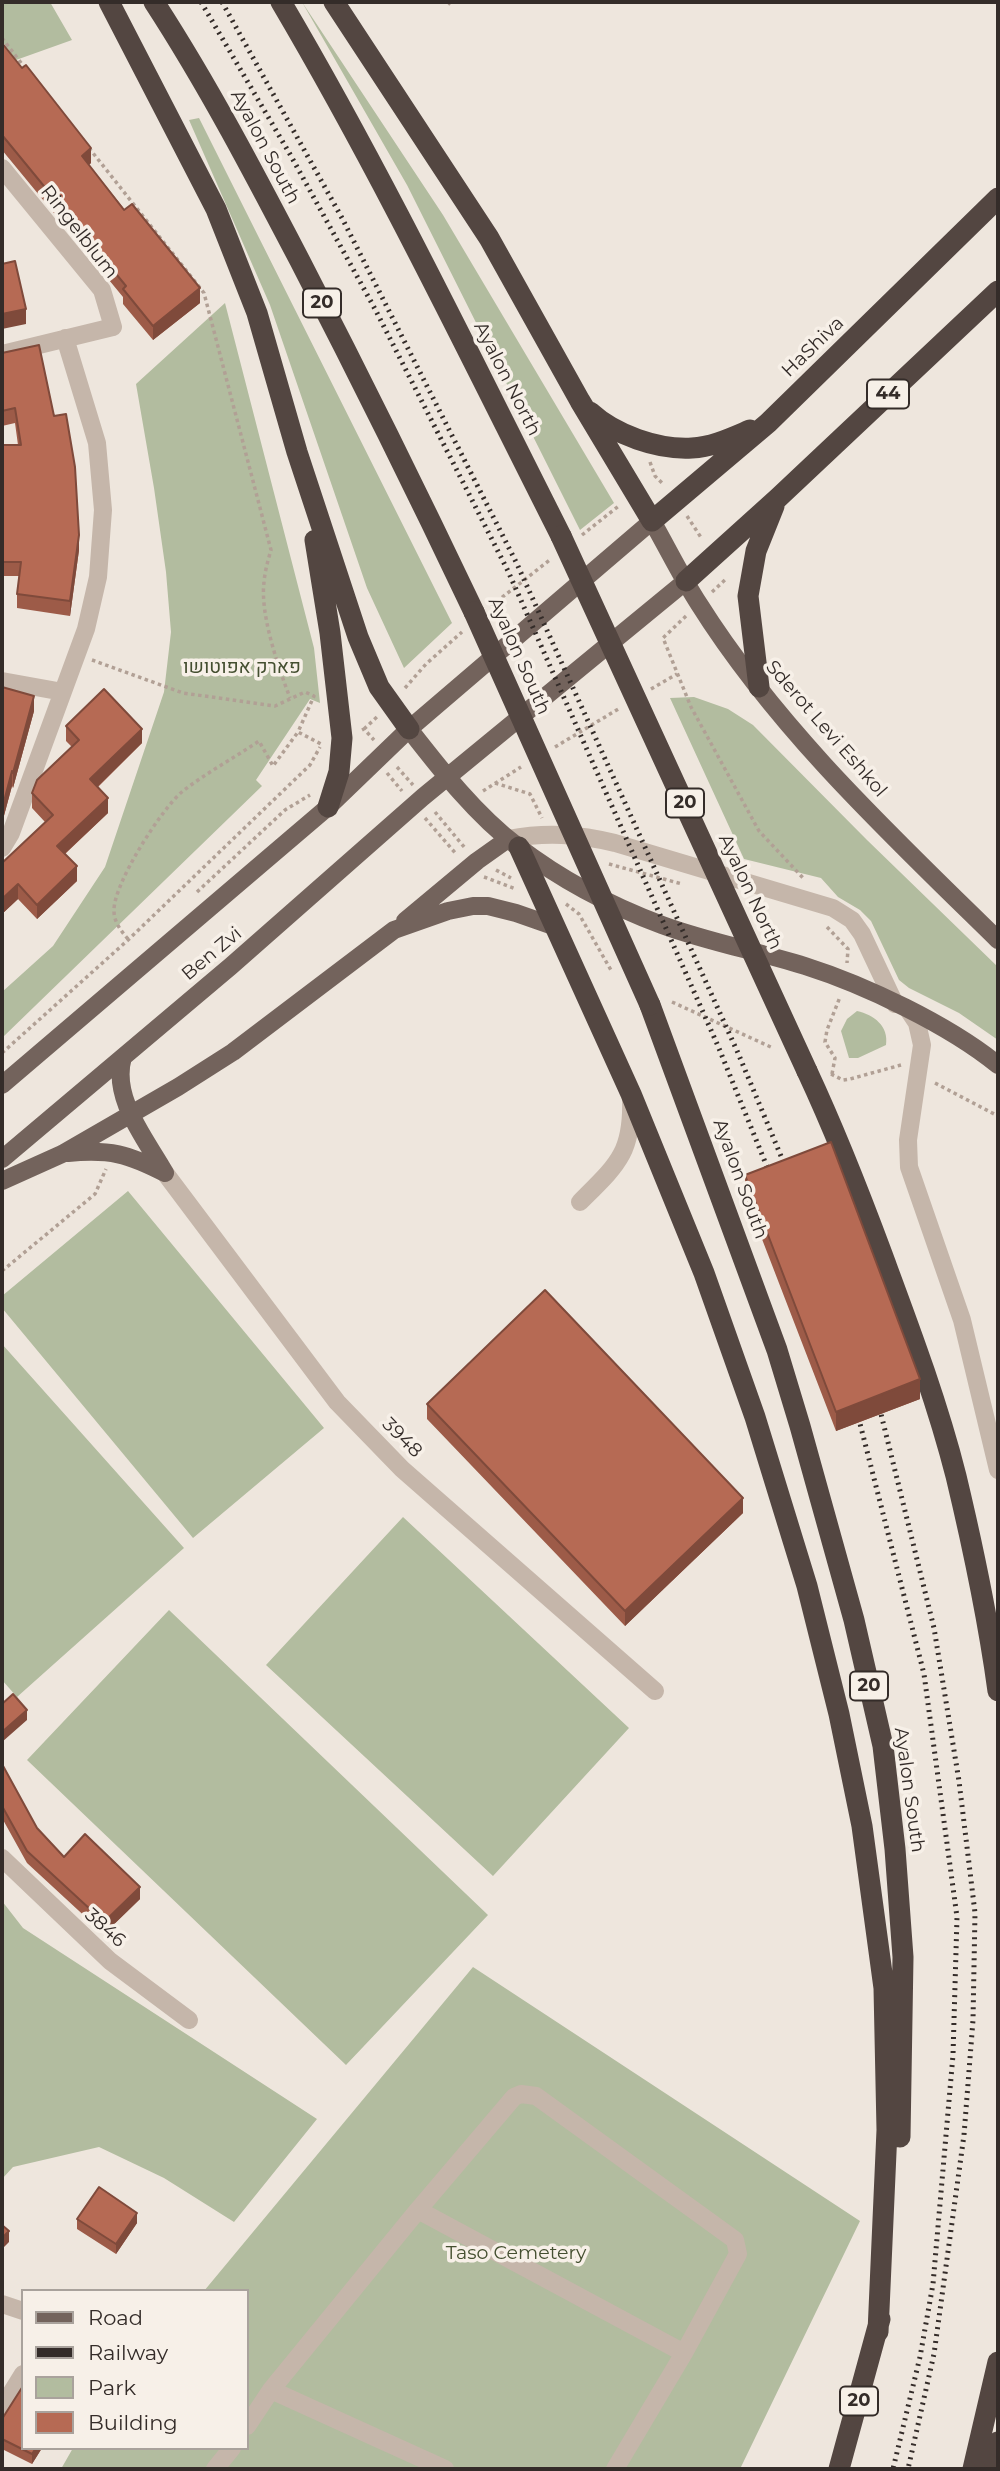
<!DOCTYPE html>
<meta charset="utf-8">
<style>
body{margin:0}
#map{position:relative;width:1000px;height:2471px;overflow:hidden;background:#eee6dd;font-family:Montserrat,sans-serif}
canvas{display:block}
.frame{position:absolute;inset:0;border:4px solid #342c29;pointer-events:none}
.legend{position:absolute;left:21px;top:2289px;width:228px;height:161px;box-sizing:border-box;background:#f7f0e8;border:2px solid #a9a29c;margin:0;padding:9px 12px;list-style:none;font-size:21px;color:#342c29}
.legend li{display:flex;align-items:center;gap:14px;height:35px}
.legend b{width:35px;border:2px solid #a9a29c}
</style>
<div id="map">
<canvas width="1000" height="2471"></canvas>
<div class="frame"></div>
<ul class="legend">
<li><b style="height:9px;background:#73635c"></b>Road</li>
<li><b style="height:9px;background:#342c29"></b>Railway</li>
<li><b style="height:19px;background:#b2bc9f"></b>Park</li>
<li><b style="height:19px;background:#b66a54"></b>Building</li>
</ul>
</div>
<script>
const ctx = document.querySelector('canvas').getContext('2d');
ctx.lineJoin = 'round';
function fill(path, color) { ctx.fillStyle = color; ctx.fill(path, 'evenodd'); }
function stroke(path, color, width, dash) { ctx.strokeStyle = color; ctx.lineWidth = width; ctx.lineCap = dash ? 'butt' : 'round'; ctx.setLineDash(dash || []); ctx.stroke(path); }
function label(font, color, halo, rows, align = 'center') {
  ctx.font = font + ' Montserrat,Heebo,sans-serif'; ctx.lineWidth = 7; ctx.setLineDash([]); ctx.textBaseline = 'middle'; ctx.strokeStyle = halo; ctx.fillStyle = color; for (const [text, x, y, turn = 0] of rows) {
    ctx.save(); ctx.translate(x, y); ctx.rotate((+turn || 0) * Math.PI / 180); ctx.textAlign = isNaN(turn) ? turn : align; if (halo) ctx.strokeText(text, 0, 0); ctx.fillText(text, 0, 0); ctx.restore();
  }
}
fill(new Path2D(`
 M2,2H50L72,40L16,60L2,41Z
 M302,2L443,215L614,503L580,530L407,185Z
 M199,118L452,623L404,668L367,588L270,305L189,120Z
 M225,303L314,648L320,703L310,699L256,780L262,786L2,1038V992L53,946L105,867L164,692L171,632L166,572L154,488L136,384Z
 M694,697L728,709L753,725L867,840L998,967V1040L959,1013L909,988L899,980L871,921L860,910L838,897L821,878L744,859L670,698Z
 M857,1011C874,1015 889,1026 886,1045L858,1058H849L841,1031L847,1019Z
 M128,1191L324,1428L193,1538L2,1308V1296Z
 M2,1344L184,1548L17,1697L2,1680Z
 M403,1517L629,1728L493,1876L266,1665Z
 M169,1610L488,1915L346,2065L27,1760Z
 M2,1901L23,1928L317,2119L234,2222L164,2178L99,2147L13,2167L2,2179Z
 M473,1967L860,2221L740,2469H61L73,2448H247V2291H204Z`), '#b2bc9f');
stroke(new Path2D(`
 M448,2L452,6
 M2,38L25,68
 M89,148L204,293L271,550C268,560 265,571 264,582C260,615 278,666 290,698
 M650,462L655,476L664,485
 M687,516L702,539
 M582,535L620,505
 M712,592L726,579
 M491,606L551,559
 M686,616L663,638L691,707L759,831L804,879
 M92,660L183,693L275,706L305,692L314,696L298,732L321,744
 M405,688L426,664L462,632
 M651,689L677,674
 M364,729L378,716
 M362,730L364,729L374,740
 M555,747L620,708
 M397,767L413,785
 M387,773L402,791
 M495,783L530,794L542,818
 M483,791L521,767
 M435,812L465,848
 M425,818L457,855
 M609,864L682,884
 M496,870L511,878
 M484,877L516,889
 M197,892L285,810L310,795
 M566,904L579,914L612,972
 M827,927L848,949L847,963
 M128,939C121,931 114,922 114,911C113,884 162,808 183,791C206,773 234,758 259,741L273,766L298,732
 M672,1002L773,1048
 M2,1053L128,940L310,765L320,747
 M831,1074L843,1080L850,1079L901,1065
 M832,1074L835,1058L825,1042L827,1030L840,997
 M935,1083L998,1116
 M2,1271L95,1194L106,1169`), '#b1a095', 3.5, [3.5, 3.5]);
stroke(new Path2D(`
 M2,168L102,290L113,327L2,354
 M2,681L63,692
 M508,839C546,832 578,834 615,843L833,908L852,920L862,934L895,1004
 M2,848L11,833L86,629L98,577L103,510L97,443L65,338
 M909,1011L917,1023L922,1045L908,1140L909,1167L962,1320L998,1470
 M165,1173L337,1402L402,1469L655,1691
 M580,1202C617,1165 633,1153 631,1098
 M2,1858L110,1961L189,2020
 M418,2210L514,2097L521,2094L536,2096L735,2240L738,2254L684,2353
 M2,2304L23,2311
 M271,2390L445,2469
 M2,2408L23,2374
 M247,2426L271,2390L418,2210L684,2353L615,2469
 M215,2469L232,2448`), '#c5b6aa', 18);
stroke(new Path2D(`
 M409,729C441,770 475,814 517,846C560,879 611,906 662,925C708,942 757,951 805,966C865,985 949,1025 998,1065
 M405,921L477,861L508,839
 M123,1057C111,1098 146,1139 165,1173
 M2,1085L328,807L409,729L652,521C668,549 682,578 699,604C779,731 892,836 998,940
 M68,1153C110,1149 128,1154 165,1173
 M2,1159L231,966L423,797L686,581
 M2,1181L62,1154L178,1087L233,1052L394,930L448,911L473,906H488L516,913L556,927`), '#73635c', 18);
stroke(new Path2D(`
 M109,2L216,209L257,313L297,452L358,637L379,687L409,729
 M154,2C208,85 254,173 300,261C360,377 418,494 474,612
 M281,2C383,175 470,356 561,536
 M334,2L489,238L580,401L652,521L768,423L998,198
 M590,412C615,435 658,450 692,448C712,447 731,438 750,430
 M315,540L330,633L342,738L339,772L328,807
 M686,581L778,498L998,291
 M759,687L748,596L756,551L774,506
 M519,847L631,1094L704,1273L755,1417L807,1586L839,1714L862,1826L884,1988L887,2130L878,2332
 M650,1005L777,1350L800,1426L854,1620L883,1746L895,1849L903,1957L900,2137
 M807,1071C835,1131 859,1192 882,1254C909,1327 937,1401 956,1476C973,1547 988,1618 998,1691
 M839,2469L880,2319
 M973,2469L998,2362
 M989,2469L998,2442`), '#534641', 21);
stroke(new Path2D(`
 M201,2L291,156L375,309L508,571L718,1046L774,1184
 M222,2L342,218L517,564L738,1053L791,1180
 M874,1395L881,1414L934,1628L959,1781L975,1913L973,2020L964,2135L934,2354L908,2469
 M855,1404L924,1674L957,1917L953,2055L933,2284L920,2357L893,2469`), '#342c29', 5, [2, 5]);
stroke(new Path2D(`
 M561,536L807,1071
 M474,612L650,1005`), '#534641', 21);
fill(new Path2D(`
 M2,43L91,163L89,165L200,303L153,340L123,304V297L2,150Z
 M2,353L79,550L70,616L17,608V594L19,576H2V445H18L15,423L2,426Z
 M2,687L34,711L13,788L12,786L2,823Z
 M66,726L142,743L98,787L108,813L65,854L77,881L37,919L18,899L2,914L45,822L32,808V793L72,747L66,741Z
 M745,1175L920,1399L836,1431L745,1195Z
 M427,1404L743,1513L625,1626L427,1419Z
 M2,1764L37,1828L64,1857L140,1899L104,1934L27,1863L2,1818Z
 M77,2219L137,2223L116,2254L77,2229Z
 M2,2419L42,2448L32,2464L2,2449Z`), '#9d5b48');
fill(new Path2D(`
 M91,148V163L82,170V156Z
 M2,228H3V243H2Z
 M200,288V303L153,340V326Z
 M26,309V324L2,329V314Z
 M79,535V550L70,616V601Z
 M34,696V711L13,788V773Z
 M142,729V743L90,794V779Z
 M12,771V786L2,823V809Z
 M108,798V813L57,861V846Z
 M77,866V881L37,919V905Z
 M18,884V899L2,914V899Z
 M920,1379V1399L836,1431V1412Z
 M743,1498V1513L625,1626V1611Z
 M27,1710V1720L2,1742V1732Z
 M140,1887V1899L104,1934V1922Z
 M137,2213V2223L116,2254V2244Z
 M9,2231V2242L2,2249V2238Z
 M36,2448H42L32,2464V2454Z`), '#7f4a3b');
const building = new Path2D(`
 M2,43L22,68L26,65L91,148L82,156L124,210L132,204L200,288L153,326L123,289L126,286L2,135Z
 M15,261L26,309L2,314V264Z
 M39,345L54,416L66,414L75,467L79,535L70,601L17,594L21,562H2V445H21L15,408L2,411V353Z
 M2,687L34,696L13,773L12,771L2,809Z
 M104,689L142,729L90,779L108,798L57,846L77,866L37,905L18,884L2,899V863L53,815L32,793L37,780L79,740L66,726Z
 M831,1142L920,1379L836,1412L745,1175Z
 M545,1290L743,1498L625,1611L427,1404Z
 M13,1694L27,1710L2,1732V1704Z
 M2,1764L37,1828L64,1857L85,1834L140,1887L104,1922L27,1851L2,1806Z
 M99,2187L137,2213L116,2244L77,2219Z
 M2,2225L9,2231L2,2238Z
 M23,2386V2448H36L32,2454L2,2439V2419Z`);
fill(building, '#b66a54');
stroke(building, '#7f4a3b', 2);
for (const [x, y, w] of [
 [322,303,38],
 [888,394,42],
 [685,803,38],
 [869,1686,38],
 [859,2401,38]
]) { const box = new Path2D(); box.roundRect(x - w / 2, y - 14.5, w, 29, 5); ctx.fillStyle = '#f7f0e8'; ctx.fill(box); stroke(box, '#342c29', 2); }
label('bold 18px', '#342c29', null, [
 ["20",322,303],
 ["44",888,394],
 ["20",685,803],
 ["20",869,1686],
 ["20",859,2401]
]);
label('19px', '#342c29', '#f7f0e8', [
 ["Ayalon South",265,147,62],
 ["Ringelblum",79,232,52],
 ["HaShiva",813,347,-44],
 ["Ayalon North",507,379,63],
 ["Ayalon South",519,656,66],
 ["Sderot Levi Eshkol",826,729,49],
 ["Ayalon North",750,892,65],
 ["Ben Zvi",212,954,-40],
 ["Ayalon South",740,1179,70],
 ["3948",402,1438,45],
 ["Ayalon South",909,1790,82],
 ["3846",105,1928,42]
]);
label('19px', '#444f30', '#f7f0e8', [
 ["פארק אפוטושו",242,667],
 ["Taso Cemetery",516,2253]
]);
</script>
